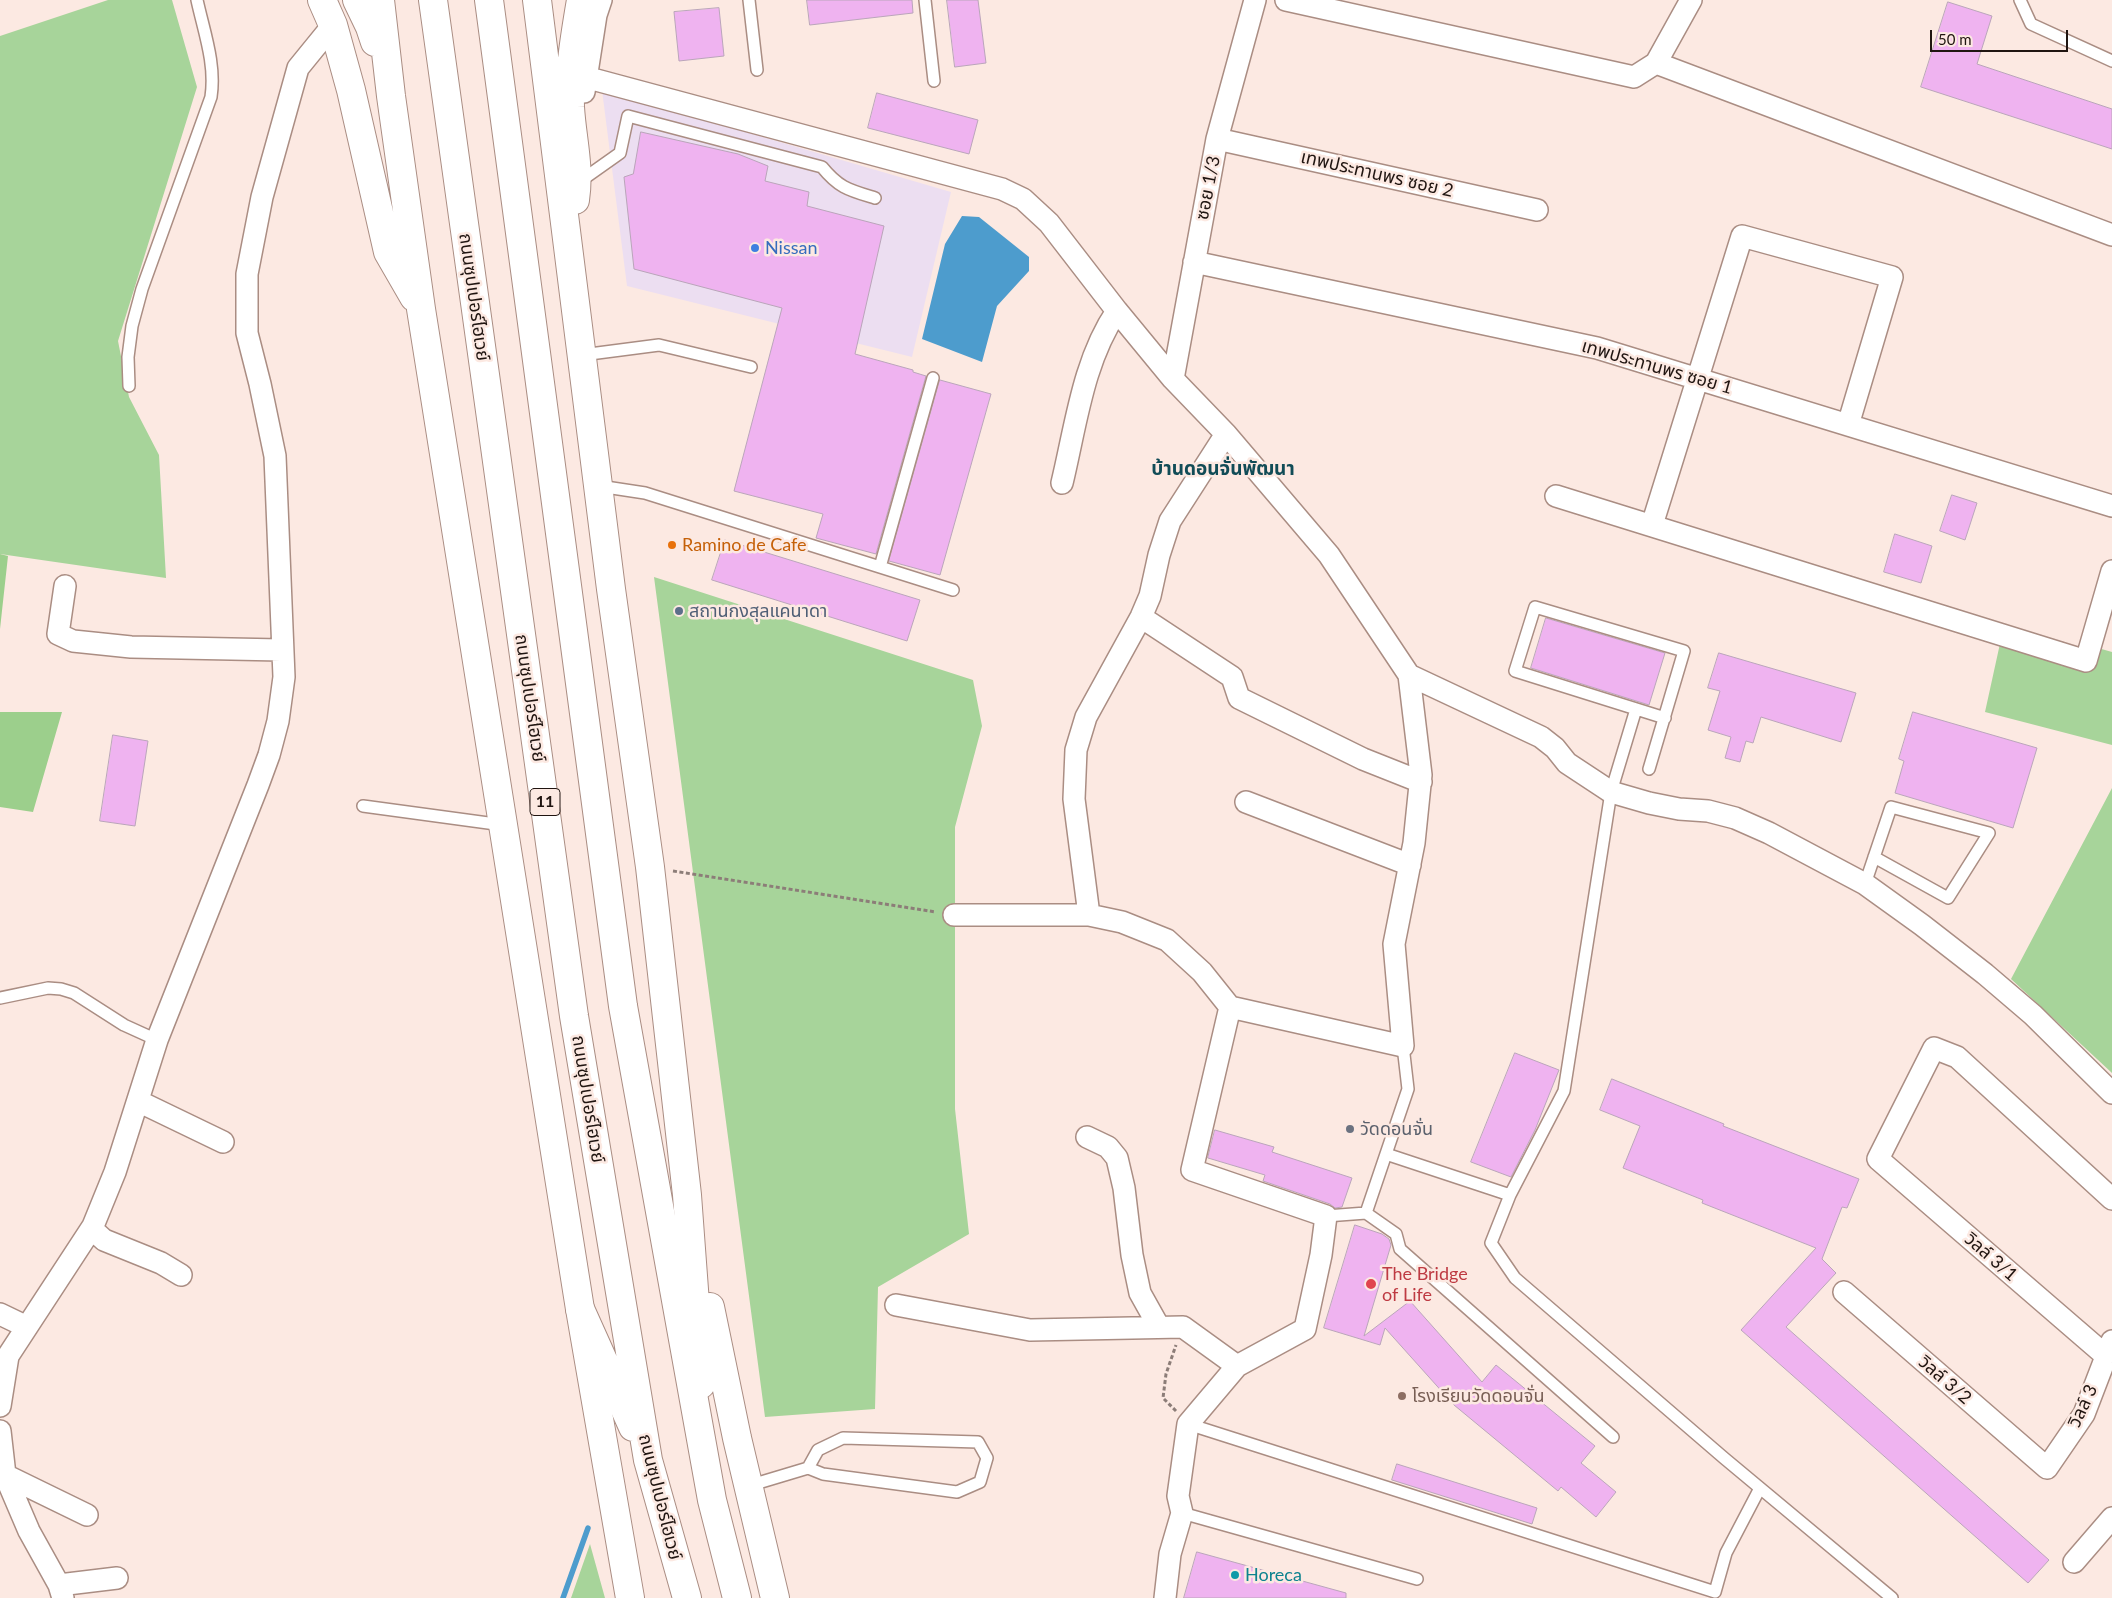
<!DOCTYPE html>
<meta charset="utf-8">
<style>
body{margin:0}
#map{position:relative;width:2112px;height:1598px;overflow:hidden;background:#fce9e2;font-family:Lato,sans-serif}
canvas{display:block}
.scale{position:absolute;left:1930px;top:30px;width:138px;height:22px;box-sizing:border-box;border:2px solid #201511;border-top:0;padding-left:6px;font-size:15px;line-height:18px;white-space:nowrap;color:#201511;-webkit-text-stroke:4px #fce9e2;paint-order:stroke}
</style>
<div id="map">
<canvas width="2112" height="1598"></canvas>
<div class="scale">50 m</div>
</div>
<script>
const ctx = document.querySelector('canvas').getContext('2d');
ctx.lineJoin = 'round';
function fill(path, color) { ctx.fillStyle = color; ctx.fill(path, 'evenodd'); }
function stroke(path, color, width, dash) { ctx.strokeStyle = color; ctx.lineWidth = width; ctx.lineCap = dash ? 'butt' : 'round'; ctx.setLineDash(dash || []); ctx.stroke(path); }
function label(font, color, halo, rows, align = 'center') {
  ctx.font = font + ' Lato,"Noto Sans Thai",sans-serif'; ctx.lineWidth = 5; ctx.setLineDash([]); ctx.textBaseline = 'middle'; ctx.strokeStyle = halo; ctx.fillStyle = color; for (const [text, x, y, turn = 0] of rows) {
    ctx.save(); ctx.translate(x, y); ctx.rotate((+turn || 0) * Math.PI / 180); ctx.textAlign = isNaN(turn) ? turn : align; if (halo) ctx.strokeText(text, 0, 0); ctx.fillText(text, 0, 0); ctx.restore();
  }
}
fill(new Path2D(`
 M602,90L951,192L912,357L627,286Z`), '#ecdef1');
fill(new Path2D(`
 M108,0H172L197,87L118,341L129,397L159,455L166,578L0,554V36Z
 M654,577L973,680L982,726L955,827V1109L969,1234L878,1287L875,1409L765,1417Z
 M2001,639L2096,667L2098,648L2112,652V745L1985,712Z
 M2112,788V1073L2011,979Z
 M590,1544L605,1598H571Z`), '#a7d49a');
fill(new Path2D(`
 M0,554L8,556L0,629Z
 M0,712H62L33,812L0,807Z`), '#9ccf8c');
fill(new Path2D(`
 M962,216L979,217L1029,257V271L997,306L982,362L922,339L945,244Z`), '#4d9ccd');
stroke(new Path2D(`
 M563,1598L588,1528`), '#4d9ccd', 5.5);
const building = new Path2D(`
 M807,0H912L913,13L810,25Z
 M947,0H978L986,63L955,67Z
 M1948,2L1992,16L1977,64L2112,109V149L1921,87Z
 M719,8L724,56L679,61L674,12Z
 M877,93L978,120L969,154L868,128Z
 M641,132L738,154L768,166L765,181L809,192L807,206L884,226L855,354L913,370V372L926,376L876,554L816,538L823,514L734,491L782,308L634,269L624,177L633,174Z
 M940,380L991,394L940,575L889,561Z
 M1952,495L1977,503L1965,540L1940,531Z
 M1895,534L1932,546L1921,583L1884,572Z
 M725,540L920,600L907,641L712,580Z
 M1546,618L1665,653L1649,705L1531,668Z
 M1719,653L1856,693L1841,742L1761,717L1753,743L1746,741L1740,762L1725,758L1731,737L1708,730L1720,691L1708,688Z
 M1913,712L2037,748L2013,828L1895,793L1904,761L1899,759Z
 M113,735L148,741L135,826L100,821Z
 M1515,1053L1559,1070L1535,1130L1511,1177L1471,1162Z
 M1612,1079L1724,1124L1723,1126L1859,1179L1847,1208L1842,1207L1822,1259L1836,1273L1786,1327L2049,1560L2028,1583L1741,1330L1816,1248L1702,1203L1703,1200L1623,1168L1640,1126L1600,1110Z
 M1215,1130L1274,1147L1272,1152L1352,1178L1342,1207L1335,1208L1330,1204L1263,1181L1265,1175L1208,1158Z
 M1355,1225L1382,1234L1389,1239L1391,1245L1364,1336L1410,1301L1482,1382L1496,1365L1595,1446L1581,1463L1616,1492L1596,1517L1561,1487L1558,1491L1454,1405L1385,1328L1380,1345L1324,1328Z
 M1397,1464L1537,1508L1532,1524L1392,1480Z
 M1197,1552L1346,1593V1598H1184Z`);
fill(building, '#efb3f0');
stroke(building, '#baa5ba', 1);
const service = new Path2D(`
 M749,0L757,70
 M925,0L934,81
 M2020,0L2031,24L2112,61
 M579,182L620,153L628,116L822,167C839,188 849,190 875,198
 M582,355L659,345L751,367
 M129,386L128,357L132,326L142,289L211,97C216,64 204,32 197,0
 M599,486L645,493L953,590
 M880,567L933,378
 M1636,709L1611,792L1564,1091L1510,1195L1491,1243L1515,1278L1724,1458L1892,1598
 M1649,769L1684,651L1535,607L1515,671L1665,718
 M363,806L503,825
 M1865,884L1891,807L1989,833L1948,898L1874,857
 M0,998L48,988L61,989L74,993L124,1025L157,1040
 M1403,1046L1408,1089L1366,1213L1396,1234L1400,1249L1613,1437
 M1386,1154L1510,1195
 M1326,1216L1366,1213
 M1188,1424L1715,1592L1726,1553L1760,1488
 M748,1486L808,1468L818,1450L843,1438L978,1442L987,1458L980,1482L957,1492L823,1474L808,1468
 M1182,1513L1417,1579`);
const minor = new Path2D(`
 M1286,0L1634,77L1656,63L1691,0
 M1656,63L2112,235
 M585,77L1002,189L1023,199L1049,223L1117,311L1173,379L1226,434L1329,555L1409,675L1421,775L1414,843L1394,944L1403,1046L1230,1007
 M584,92L596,15L601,0
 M1217,139L1537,210
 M1194,262L1597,348L2112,506
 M1173,379L1217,139L1255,0
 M1062,483C1076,425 1083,361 1117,311
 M1556,496L2086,661L2112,571
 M1652,525L1742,236L1892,277L1848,425
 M65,586L58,634L73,641L131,647L281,650
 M1141,617L1232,677L1239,698L1363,759L1421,782
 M1409,675L1541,737L1555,748L1567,763L1611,792L1649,803L1679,809L1708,811L1735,818L1769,833L1865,884L1922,925L1985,974L2033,1015L2112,1093
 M1246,802L1410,865
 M954,915H1089L1122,922L1167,940L1202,972L1230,1007
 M1089,915L1074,799L1076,750L1086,717L1141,617L1150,596L1159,555L1170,521L1226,434
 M138,1101L223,1142
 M1087,1137L1108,1147L1117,1158L1124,1188L1132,1255L1140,1293L1159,1327
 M92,1229L104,1240L161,1263L181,1275
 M1844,1292L2047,1468L2084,1414L2112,1341
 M896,1305L1030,1330L1183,1327L1237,1366
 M0,1314L27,1327
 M2105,1355L1878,1159L1934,1048L1957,1057L2112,1199
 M0,1406L8,1356L93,1226L115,1172L157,1040L258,785L269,755L278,721L284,677L275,456L260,384L247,333V274L262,197L298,68L333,25
 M0,1431L5,1475L29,1531L59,1585L63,1598
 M5,1475L87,1515
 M2074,1562L2112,1518
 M59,1585L117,1578
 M1165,1598L1170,1554L1182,1513L1178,1496L1188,1424L1237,1366L1305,1329L1321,1255L1326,1216L1192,1170L1230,1007`);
const secondary = new Path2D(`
 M322,0L333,25L351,90L388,252L414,297
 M357,0L370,27L375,42
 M380,0L391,96L421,309L580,1309L630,1598
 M537,0L611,589L650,867L687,1195L701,1384
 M575,200C580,166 572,140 570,107C569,71 575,35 581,0
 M710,1307L737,1438L775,1598`);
const trunk = new Path2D(`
 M433,0L574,1016L648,1460L687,1598
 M489,0L623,1006L712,1500L737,1598
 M580,1309L633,1427`);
stroke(service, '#aa8d83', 14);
stroke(minor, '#aa8d83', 24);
stroke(secondary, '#aa8d83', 30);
stroke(trunk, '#aa8d83', 30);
stroke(new Path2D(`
 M673,871L936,912
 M1176,1411L1163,1398L1166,1374L1176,1345`), '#8c7d78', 3, [4, 2.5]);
stroke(service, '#fff', 11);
stroke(minor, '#fff', 21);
stroke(secondary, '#fff', 28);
stroke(trunk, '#fff', 28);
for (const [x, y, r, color] of [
 [755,248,5,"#3f7fe0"],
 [672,545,5,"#e8710a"],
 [679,611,5,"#5c6f8a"],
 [1350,1129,5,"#6b7280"],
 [1371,1284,6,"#e0444e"],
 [1402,1396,5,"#8d6e63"],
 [1235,1575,5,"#0f9aa8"]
]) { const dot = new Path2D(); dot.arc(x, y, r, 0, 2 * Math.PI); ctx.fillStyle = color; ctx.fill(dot); stroke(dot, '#fce9e2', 2); }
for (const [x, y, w] of [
 [545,802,30]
]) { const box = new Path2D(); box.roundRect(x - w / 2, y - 13.5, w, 27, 4); ctx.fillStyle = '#fce9e2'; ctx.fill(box); stroke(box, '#201511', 1); }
label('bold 16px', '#201511', null, [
 ["11",545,802]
]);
label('18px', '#201511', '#fce9e2', [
 ["เทพประทานพร ซอย 2",1377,174,13],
 ["ซอย 1/3",1208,188,-79],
 ["ถนนซุปเปอร์ไฮเวย์",474,297,82],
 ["เทพประทานพร ซอย 1",1657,367,16],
 ["ถนนซุปเปอร์ไฮเวย์",530,698,82],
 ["ถนนซุปเปอร์ไฮเวย์",588,1099,81],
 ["วิลล์ 3/1",1991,1257,41],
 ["วิลล์ 3/2",1945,1380,41],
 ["วิลล์ 3",2083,1406,-65],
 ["ถนนซุปเปอร์ไฮเวย์",660,1497,76]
]);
label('18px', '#366cbe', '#fce9e2', [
 ["Nissan",765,248]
], 'left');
label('18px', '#c56008', '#fce9e2', [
 ["Ramino de Cafe",682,545]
], 'left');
label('18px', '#4e5e75', '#fce9e2', [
 ["สถานกงสุลแคนาดา",689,611]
], 'left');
label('18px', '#5b616d', '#fce9e2', [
 ["วัดดอนจั่น",1360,1129]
], 'left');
label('18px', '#be3a42', '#fce9e2', [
 ["The Bridge",1382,1274],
 ["of Life",1382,1295]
], 'left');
label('18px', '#785e54', '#fce9e2', [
 ["โรงเรียนวัดดอนจั่น",1412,1396]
], 'left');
label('18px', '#0d838f', '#fce9e2', [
 ["Horeca",1245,1575]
], 'left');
label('bold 19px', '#114c57', '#fce9e2', [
 ["บ้านดอนจั่นพัฒนา",1223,469]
]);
</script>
